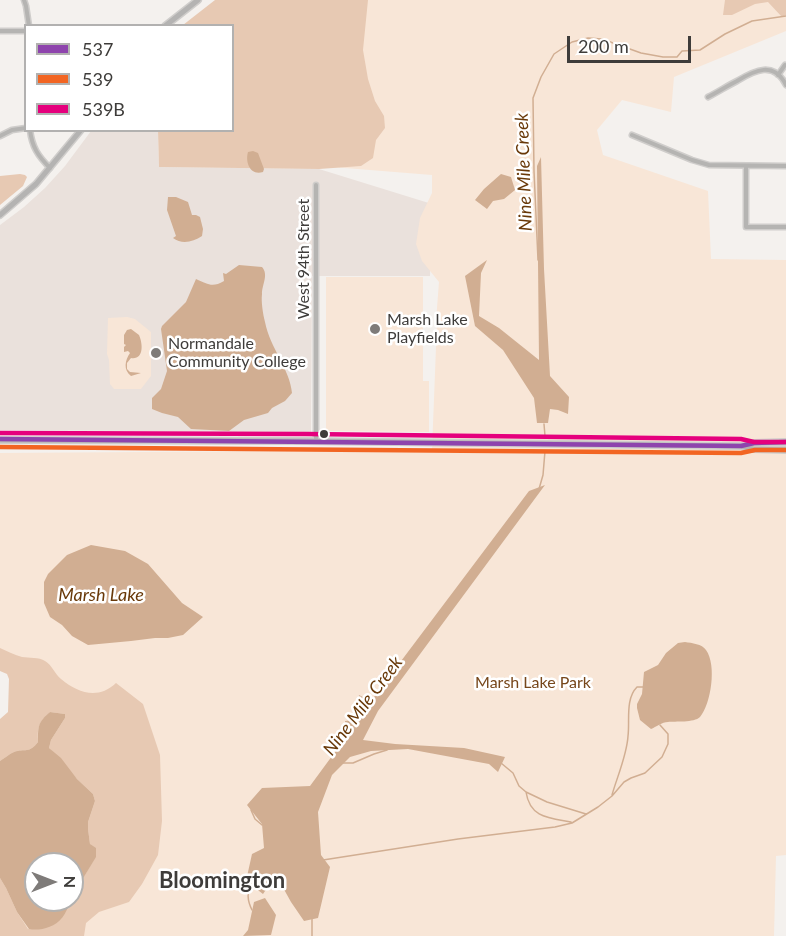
<!DOCTYPE html>
<style>
body{margin:0}
#map{position:relative;width:786px;height:936px;overflow:hidden;background:#f4f1ee;font-family:Lato,sans-serif}
canvas{display:block}
.legend{position:absolute;left:24px;top:24px;width:210px;height:108px;box-sizing:border-box;background:#fff;border:2px solid #b2b1b0;margin:0;padding:8px 10px;list-style:none;font-size:18px;color:#3e3c3a}
.legend li{display:flex;align-items:center;gap:12px;height:30px}
.legend b{width:30px;border:2px solid #b2b1b0}
.north{position:absolute;left:24px;top:852px;width:60px;height:60px;box-sizing:border-box;background:#fff;border:2px solid #b2b1b0;border-radius:50%;rotate:90deg;font-size:16px;font-weight:700;line-height:24px;text-align:center;color:#3e3c3a}
.north::after{content:'';display:block;margin:auto;width:21px;height:27px;background:#7e7b79;clip-path:polygon(50% 0,100% 100%,50% 72%,0 100%)}
.scale{position:absolute;left:567px;top:36px;width:124px;height:27px;box-sizing:border-box;border:3px solid #3e3c3a;border-top:0;padding-left:8px;font-size:18px;line-height:21px;white-space:nowrap;color:#3e3c3a;-webkit-text-stroke:4px #fff;paint-order:stroke}
</style>
<div id="map">
<canvas width="786" height="936"></canvas>
<ul class="legend">
<li><b style="height:8px;background:#8e44ad"></b>537</li>
<li><b style="height:8px;background:#f26522"></b>539</li>
<li><b style="height:8px;background:#e5007d"></b>539B</li>
</ul>
<div class="north">N</div>
<div class="scale">200 m</div>
</div>
<script>
const ctx = document.querySelector('canvas').getContext('2d');
ctx.lineJoin = 'round';
function fill(path, color) { ctx.fillStyle = color; ctx.fill(path, 'evenodd'); }
function stroke(path, color, width, dash) { ctx.strokeStyle = color; ctx.lineWidth = width; ctx.lineCap = dash ? 'butt' : 'round'; ctx.setLineDash(dash || []); ctx.stroke(path); }
function label(font, color, halo, rows, align = 'center') {
  ctx.font = font + ' Lato,sans-serif'; ctx.lineWidth = 5; ctx.setLineDash([]); ctx.textBaseline = 'middle'; ctx.strokeStyle = halo; ctx.fillStyle = color; for (const [text, x, y, turn = 0] of rows) {
    ctx.save(); ctx.translate(x, y); ctx.rotate((+turn || 0) * Math.PI / 180); ctx.textAlign = isNaN(turn) ? turn : align; if (halo) ctx.strokeText(text, 0, 0); ctx.fillText(text, 0, 0); ctx.restore();
  }
}
fill(new Path2D(`
 M91,131H158L159,167L319,169L432,204L430,276H312L311,432L0,430V225L24,207L45,188L65,166Z`), '#eae1dc');
fill(new Path2D(`
 M223,0H786V31L674,77L671,112L622,100L597,130L603,155L708,191L711,259L786,260V855L776,856L774,936H0V725L11,715L12,676L0,669V453L432,450L437,322L436,321L439,282L422,261L416,244L420,218L432,193V175L320,166ZM36,864H72V900H36Z
 M326,277H423V381H429V432L326,431Z
 M127,317L135,319L151,332V376L141,389H114L110,384L109,360L107,354L108,318Z`), '#f8e6d7');
fill(new Path2D(`
 M215,0H368L363,50L368,79L375,101L384,116L385,128L376,140L373,158L361,166L319,169L159,167L158,131L232,130V26L183,25Z
 M725,0H786V15L782,17L768,2L755,4L732,15H723Z
 M20,174L25,175L27,177L23,186L0,205V176Z
 M0,648C7,651 15,655 22,657C29,658 39,657 45,661C52,665 55,674 61,679C78,693 98,700 116,683L143,704L160,755L162,821L158,855L142,884L129,902L99,912L86,923L84,936H0V878L6,888L17,912L28,929L61,919L79,885L96,856L90,844L88,829V822L95,801L93,794L77,779L49,748L51,740L65,718V714L50,712C39,721 37,728 38,742C29,754 25,748 14,752C9,754 5,758 0,761V719L8,712L9,679L7,674L0,671Z`), '#e7c9b3');
fill(new Path2D(`
 M253,151L258,153L264,169L263,172C250,176 245,162 248,152Z
 M541,157L544,269L550,376L569,397L568,414L558,410L550,409L548,423H537L534,398L503,350L475,326L465,276L487,260L481,273L479,316L499,328L539,360L537,166Z
 M501,174L511,177L515,190L504,199L493,201L487,209L475,200L484,189Z
 M168,197H176L188,202L192,215H196L200,217L203,229L202,236C193,242 182,245 173,238L176,236L167,210Z
 M239,265L262,267C269,275 262,284 262,294C261,302 263,314 265,322C270,348 290,369 292,393L285,401L272,408L268,413L244,420L229,431L191,429L178,417L162,413L152,409V398L161,389L167,371L161,329L162,326L186,302L196,279C208,284 212,288 224,281L223,273L226,274Z
 M131,329L139,335C143,344 144,360 131,358L127,363V369L130,372L141,373L131,376C123,370 125,360 130,353L128,351L124,352V347L126,345L124,344V335L127,330Z
 M545,485L378,711L363,740L395,744L464,748L505,757L498,772L489,764L408,749L371,751L350,757L332,775L318,812L321,855L330,867L318,918L304,921L291,902L276,875L263,894L246,881L252,854L264,848L262,824L247,805L262,788L310,786L346,737L345,721L356,720V710L359,695L371,701L529,491Z
 M91,545L125,551L148,564L182,603L203,617L183,635L168,638H155L131,641L88,645L72,636L62,625L50,617L44,603V582L48,574L67,555Z
 M685,642C692,643 702,644 706,650C717,665 711,704 700,717C694,723 675,721 668,722C662,722 656,727 651,729L640,720L637,708V704L642,694L644,672L658,665L666,653L678,643Z
 M50,712L65,714V718L51,740L49,748L61,758L77,779L93,794L95,801L88,822V829L90,844L96,848V857L79,885L72,899V864H36V900H72C68,906 66,913 62,918C54,928 39,931 29,929L17,912L6,888L0,878V761C5,758 9,754 14,752C25,748 29,754 38,742C38,726 38,722 50,712Z
 M265,898L276,915L271,935L243,936L248,930L254,902Z`), '#d1ae92');
stroke(new Path2D(`
 M538,260L534,171L533,98L541,77L554,54L572,42L588,38L602,39L641,53L663,57H677L682,51L700,50L725,34L752,21L786,16
 M544,424L545,436
 M539,489L543,475L545,451
 M343,763H353L374,754L387,750
 M501,763L513,773L519,786L526,792L547,802L586,814
 M526,792C530,818 549,818 571,822
 M612,795C617,777 627,755 628,736C630,721 625,699 637,687H643
 M251,810L255,819L262,825
 M323,860L458,839L555,827L572,823L598,807L612,796L624,782L631,778L645,773L662,757L668,744V734L660,725
 M251,883C247,893 247,900 252,910
 M312,919V936`), '#d1ae92', 1.5);
const street = new Path2D(`
 M24,0L26,6L29,26
 M0,31H26
 M778,75L785,65
 M708,97C718,92 727,86 737,81C755,70 774,61 786,85
 M30,130C32,147 38,156 50,168
 M632,135L692,160L709,165L786,166
 M0,136L12,130L26,128
 M746,166V227H786
 M316,441V185`);
const secondary = new Path2D(`
 M165,26L198,0
 M0,215L36,184L81,130
 M0,440L306,441L741,446L753,449L786,450
 M743,446L754,443L786,442`);
stroke(street, '#cfcdcb', 7);
stroke(secondary, '#cfcdcb', 8);
stroke(street, '#b5b4b2', 4);
stroke(secondary, '#b4b3b2', 5);
stroke(new Path2D(`
 M0,439L741,446L754,443L786,442`), '#8e44ad', 4.5);
stroke(new Path2D(`
 M0,447L741,453L755,450H786`), '#f26522', 4.5);
stroke(new Path2D(`
 M0,433L306,434L741,439L754,442H786`), '#e5007d', 4.5);
for (const [x, y, r, color] of [
 [375,329,6,"#7e7b79"],
 [156,353,6,"#7e7b79"],
 [324,434,5,"#3e3c3a"]
]) { const dot = new Path2D(); dot.arc(x, y, r, 0, 2 * Math.PI); ctx.fillStyle = color; ctx.fill(dot); stroke(dot, '#fff', 2); }
label('16px', '#3e3c3a', '#fff', [
 ["West 94th Street",304,259,-90]
]);
label('16px', '#3e3c3a', '#fff', [
 ["Marsh Lake",387,320],
 ["Playfields",387,338],
 ["Normandale",168,344],
 ["Community College",168,362]
], 'left');
label('16px', '#77471b', '#fff', [
 ["Marsh Lake Park",533,683]
]);
label('italic 18px', '#693909', '#fff', [
 ["Nine Mile Creek",524,172,-92],
 ["Marsh Lake",101,595],
 ["Nine Mile Creek",363,706,-53]
]);
label('bold 22px', '#3e3c3a', '#fff', [
 ["Bloomington",222,881]
]);
</script>
